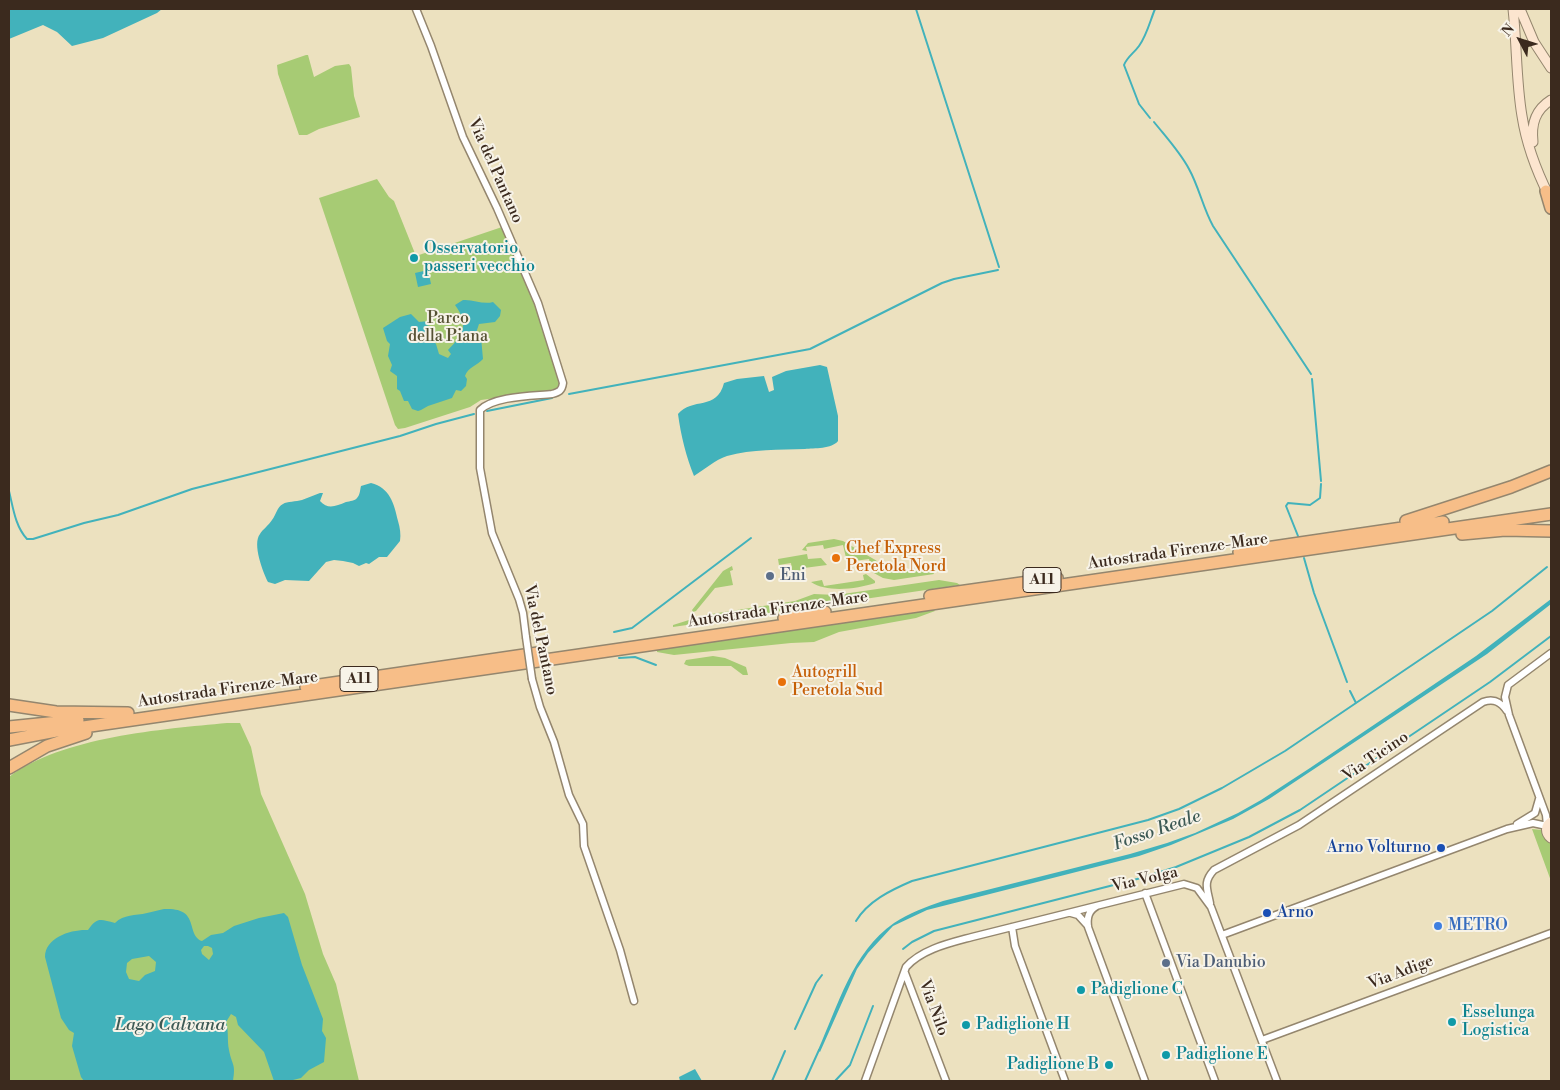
<!DOCTYPE html>
<style>
body{margin:0}
#map{position:relative;width:1560px;height:1090px;overflow:hidden;background:#ece1bf;font-family:"Libre Bodoni",serif}
canvas{display:block}
.frame{position:absolute;inset:0;border:10px solid #3b2a1e;pointer-events:none}
.north{position:absolute;left:1495px;top:15px;width:50px;height:50px;-webkit-text-stroke:4px #f7f3e8;paint-order:stroke;rotate:310deg;font-size:14px;font-weight:700;line-height:20px;text-align:center;color:#3b2a1e}
.north::after{content:'';display:block;margin:auto;width:18px;height:22px;background:#3b2a1e;clip-path:polygon(50% 0,100% 100%,50% 72%,0 100%)}
</style>
<div id="map">
<canvas width="1560" height="1090"></canvas>
<div class="frame"></div>
<div class="north">N</div>
</div>
<script>
const ctx = document.querySelector('canvas').getContext('2d');
ctx.lineJoin = 'round';
function fill(path, color) { ctx.fillStyle = color; ctx.fill(path, 'evenodd'); }
function stroke(path, color, width, dash) { ctx.strokeStyle = color; ctx.lineWidth = width; ctx.lineCap = dash ? 'butt' : 'round'; ctx.setLineDash(dash || []); ctx.stroke(path); }
function label(font, color, halo, rows, align = 'center') {
  ctx.font = font + ' "Libre Bodoni",serif'; ctx.lineWidth = 4; ctx.setLineDash([]); ctx.textBaseline = 'middle'; ctx.strokeStyle = halo; ctx.fillStyle = color; for (const [text, x, y, turn = 0] of rows) {
    ctx.save(); ctx.translate(x, y); ctx.rotate((+turn || 0) * Math.PI / 180); ctx.textAlign = isNaN(turn) ? turn : align; if (halo) ctx.strokeText(text, 0, 0); ctx.fillText(text, 0, 0); ctx.restore();
  }
}
fill(new Path2D(`
 M306,55H308L314,77L335,66L349,64L351,67L354,96L360,117L319,129L307,135H299L278,74L277,65Z
 M377,179L389,197L394,201L416,256L502,227L534,303L559,379L560,383L557,388L548,391L481,400L470,407L405,428L398,429L395,425L319,198Z
 M834,539L843,541L877,561L887,570L933,572L934,574L894,580L883,578L872,572L869,559L847,562L843,545L824,549L823,545L806,547L807,551L802,550L808,543Z
 M807,554L808,559L821,558L827,565L804,568V574H798L792,571L791,563L779,565L778,559Z
 M732,566L733,570L730,571L733,585L715,588L696,611L693,612L692,610L723,571Z
 M866,574L875,581V583C857,589 827,593 811,582L822,580L824,586L864,580L863,575Z
 M939,580L957,583L960,585L673,627V625L705,615L795,601L814,594L836,595Z
 M933,609L935,611L916,618L839,632L814,642L791,643L674,655L657,652V649Z
 M713,656L725,658L746,667L748,675H743L731,666H689L684,664L686,660Z
 M227,723H240L251,747L261,794L305,894L323,954L336,984L359,1081H9V777C61,737 163,729 227,723Z
 M1532,829L1542,830L1544,838L1551,844V881Z`), '#a7cb74');
fill(new Path2D(`
 M9,9H162L157,13L103,38L72,46L57,32L43,25L9,39Z
 M428,270L431,284L418,287L415,273Z
 M463,300C473,299 483,305 493,302L501,310L500,316L495,322L479,324L476,333L481,337L483,359C477,366 468,367 465,376L467,379L466,386L461,391L456,390L452,398L428,406L421,410L418,411L412,409L408,401H404L400,391L397,389V376L390,371L392,365L388,356L390,344L387,341L383,328L400,317L411,314L419,322C424,322 426,320 430,325L426,326L428,330L425,331L436,344L439,354L448,358L451,354L448,350C464,334 469,324 455,305Z
 M820,365L827,367L838,416V441C832,449 814,448 805,449C780,450 752,449 727,456C715,460 705,469 694,476C686,456 681,436 678,414C692,397 717,411 724,383L737,379L764,376L769,392L774,390L772,377L786,371Z
 M371,483C390,488 394,503 398,521C400,528 401,534 400,541L387,557H379L369,564L366,563L359,566L353,563L343,561L334,560L326,562L309,581L285,580L275,584L268,582C263,572 252,544 260,534C262,530 269,525 272,520C276,515 277,507 283,504C287,501 296,502 302,500C308,498 314,495 320,493H323L320,501C328,510 336,506 346,502C350,501 355,501 357,498C360,495 360,490 361,486Z
 M1551,599V604L1487,654L1269,799L1233,819L1171,845L1139,856L927,910L893,926L868,953L857,969L820,1052L818,1050C838,1006 852,952 894,923C909,913 926,907 943,901L1130,854L1167,843L1195,833L1238,813L1261,800L1310,768L1476,656Z
 M164,909C201,907 185,934 202,941L211,935L223,933L234,926L259,918L284,913L288,917L302,965L323,1019L322,1031L326,1038L324,1062L309,1070L301,1078L289,1081H274L264,1052L238,1025L236,1017L231,1014L226,1022C229,1032 227,1041 229,1050C232,1066 236,1063 233,1081H84L81,1077L72,1046L74,1033L69,1030L61,1018L45,957C45,937 72,929 88,930C97,917 100,919 115,923C124,914 135,916 147,913C153,912 158,910 164,909ZM204,946H208L212,948L213,954L209,960L202,954L201,950ZM149,956L156,962L155,971L145,975L139,981L129,979L126,972L127,963L132,959Z
 M695,1069L702,1081H680L679,1077Z`), '#42b2bb');
stroke(new Path2D(`
 M916,9L999,267
 M1150,118L1139,104L1124,65C1127,57 1134,53 1139,46C1147,35 1150,21 1155,9
 M1154,122C1166,137 1180,152 1189,169C1199,187 1203,208 1213,226L1311,374
 M1312,379L1321,481
 M569,394L810,349L942,283L954,279L998,270
 M487,411L552,398
 M9,491C13,507 15,526 27,539H33L84,523L118,515L192,489L400,436L436,424L474,414
 M1298,536L1286,506L1288,503L1310,505L1320,498L1321,484
 M1304,558L1314,593L1347,682
 M614,632L632,628L751,538
 M619,658L635,657L656,665
 M1350,691L1356,703
 M856,921C868,901 891,890 912,881L1148,820L1179,809L1222,788L1285,751L1492,611L1547,567
 M903,949L912,942L934,931L1141,878L1176,867L1249,837L1300,810L1490,682L1551,636
 M795,1029L816,983L822,975
 M772,1081L785,1051
 M805,1081L819,1050
 M835,1081L850,1065L873,1006`), '#42b2bb', 2);
const street = new Path2D(`
 M416,9L431,46L463,137L497,208L538,303L563,383C562,391 559,392 552,394C532,396 494,396 480,410V468L492,533L519,599L523,613L526,637
 M532,679L540,707L554,742L569,795L583,824L584,846L620,950L634,1001
 M1517,824L1535,813L1539,799
 M1145,893L1215,1081
 M1210,903C1207,888 1203,882 1214,870L1299,825L1483,702C1494,698 1501,702 1507,711
 M1097,906C1088,911 1087,918 1088,927L1145,1081
 M1071,913L1078,915L1088,926
 M1012,927L1015,946L1065,1081
 M1222,935L1507,829L1533,823L1547,826L1546,815L1509,715L1505,697L1508,685L1551,653
 M905,973L946,1081
 M1262,1040L1551,933
 M865,1081L906,967C922,949 950,943 972,937L1184,884L1197,888L1211,907L1277,1081`);
const secondary = new Path2D(`
 M1513,9C1517,44 1516,81 1522,116C1526,142 1537,172 1549,196
 M1520,9L1534,42L1551,68
 M1533,142C1531,124 1535,110 1551,100
 M1551,822C1545,826 1545,833 1551,838`);
const highway = new Path2D(`
 M1546,191L1551,208
 M1406,521L1511,487L1551,471
 M1462,534L1505,530L1551,531
 M1239,552L1443,522
 M930,596L1057,578
 M784,618L825,612
 M306,687L538,653
 M9,705L56,712L128,713
 M9,727L78,720
 M9,740L56,731L1551,514
 M9,768L47,746L86,733`);
stroke(street, '#94866e', 9);
stroke(secondary, '#94866e', 11);
stroke(highway, '#94866e', 14);
stroke(street, '#fff', 6);
stroke(secondary, '#fce5cf', 9);
stroke(highway, '#f7be88', 11);
const streetBridge = new Path2D(`
 M526,637L532,679`);
stroke(streetBridge, '#94866e', 9, []);
stroke(streetBridge, '#fff', 6);
for (const [x, y, r, color] of [
 [414,258,5,"#0f9aa8"],
 [836,558,5,"#e8710a"],
 [770,576,5,"#5c6f8a"],
 [782,682,5,"#e8710a"],
 [1441,848,5,"#1a4fb4"],
 [1267,913,5,"#1a4fb4"],
 [1438,926,5,"#3f7fe0"],
 [1166,963,5,"#5c6f8a"],
 [1081,990,5,"#0f9aa8"],
 [1452,1022,5,"#0f9aa8"],
 [966,1025,5,"#0f9aa8"],
 [1166,1055,5,"#0f9aa8"],
 [1109,1065,5,"#0f9aa8"]
]) { const dot = new Path2D(); dot.arc(x, y, r, 0, 2 * Math.PI); ctx.fillStyle = color; ctx.fill(dot); stroke(dot, '#f7f3e8', 2); }
for (const [x, y, w] of [
 [1042,580,38],
 [359,679,38]
]) { const box = new Path2D(); box.roundRect(x - w / 2, y - 12.5, w, 25, 4); ctx.fillStyle = '#f7f3e8'; ctx.fill(box); stroke(box, '#3b2a1e', 1); }
label('bold 15px', '#3b2a1e', null, [
 ["A11",1042,580],
 ["A11",359,679]
]);
label('16px', '#3b2a1e', '#f7f3e8', [
 ["Via del Pantano",495,171,66],
 ["Autostrada Firenze-Mare",1178,552,-8],
 ["Autostrada Firenze-Mare",778,610,-8],
 ["Via del Pantano",540,640,78],
 ["Autostrada Firenze-Mare",228,690,-8],
 ["Via Ticino",1376,757,-34],
 ["Via Volga",1145,880,-13],
 ["Via Adige",1401,973,-21],
 ["Via Nilo",933,1008,70]
]);
label('16px', '#0d838f', '#f7f3e8', [
 ["Osservatorio",424,249],
 ["passeri vecchio",424,267],
 ["Padiglione C",1091,990],
 ["Esselunga",1462,1013],
 ["Logistica",1462,1031],
 ["Padiglione H",976,1025],
 ["Padiglione E",1176,1055],
 ["Padiglione B",1099,1065,"right"]
], 'left');
label('16px', '#565234', '#f7f3e8', [
 ["Parco",448,319],
 ["della Piana",448,337]
]);
label('16px', '#c56008', '#f7f3e8', [
 ["Chef Express",846,549],
 ["Peretola Nord",846,567],
 ["Autogrill",792,673],
 ["Peretola Sud",792,691]
], 'left');
label('16px', '#4e5e75', '#f7f3e8', [
 ["Eni",780,576],
 ["Via Danubio",1176,963]
], 'left');
label('16px', '#164399', '#f7f3e8', [
 ["Arno Volturno",1431,848],
 ["Arno",1277,913,"left"]
], 'right');
label('16px', '#366cbe', '#f7f3e8', [
 ["METRO",1448,926]
], 'left');
label('italic 18px', '#3d5a55', '#f7f3e8', [
 ["Fosso Reale",1157,831,-19],
 ["Lago Calvana",170,1026]
]);
</script>
